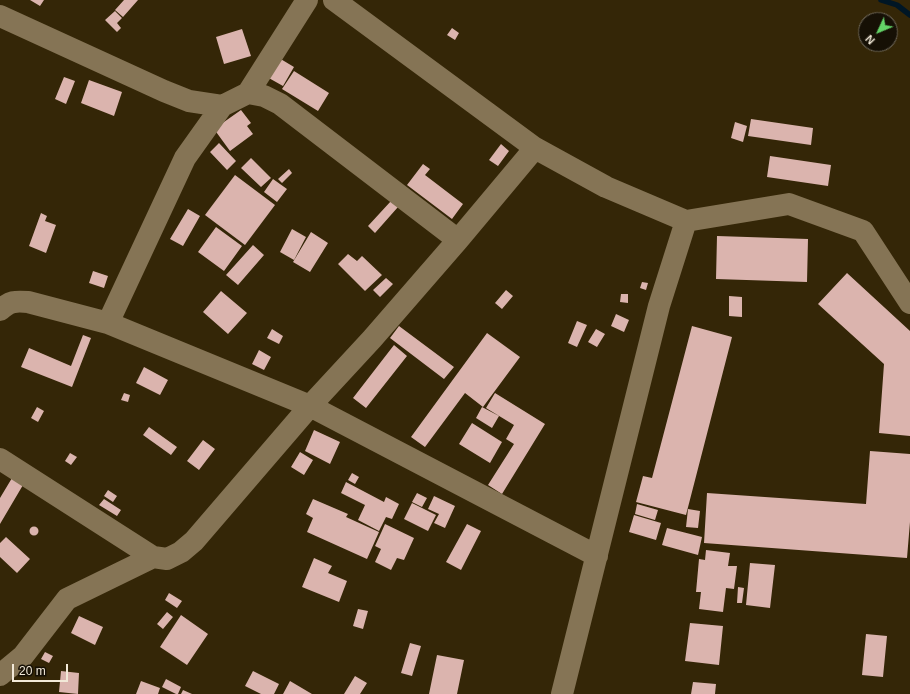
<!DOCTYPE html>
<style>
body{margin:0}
#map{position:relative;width:910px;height:694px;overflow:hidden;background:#342607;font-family:Helvetica,sans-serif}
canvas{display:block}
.north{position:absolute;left:858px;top:12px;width:40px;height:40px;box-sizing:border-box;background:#161005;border:1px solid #6e6759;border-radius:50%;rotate:226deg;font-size:11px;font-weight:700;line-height:16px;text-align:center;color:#f2e9d8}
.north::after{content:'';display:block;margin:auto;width:14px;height:18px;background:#64d468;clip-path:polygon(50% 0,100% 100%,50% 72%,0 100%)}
.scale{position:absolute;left:12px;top:664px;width:56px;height:18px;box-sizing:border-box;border:2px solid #f2e9d8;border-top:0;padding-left:5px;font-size:12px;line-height:14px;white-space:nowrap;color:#f2e9d8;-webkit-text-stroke:3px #161005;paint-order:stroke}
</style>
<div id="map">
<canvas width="910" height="694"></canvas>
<div class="north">N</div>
<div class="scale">20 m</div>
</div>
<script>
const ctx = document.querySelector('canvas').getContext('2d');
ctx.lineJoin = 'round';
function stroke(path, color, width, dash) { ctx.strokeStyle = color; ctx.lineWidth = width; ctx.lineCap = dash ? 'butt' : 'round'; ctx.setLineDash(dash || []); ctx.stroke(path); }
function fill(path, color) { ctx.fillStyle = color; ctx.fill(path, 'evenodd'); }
stroke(new Path2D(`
 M881,0L897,5L910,15`), '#001625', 5.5);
fill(new Path2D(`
 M30,0H44L40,6Z
 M124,0H138L123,17L115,10Z
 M115,11L122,18L117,23L121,28L117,32L105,20Z
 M452,28L459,33L455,40L447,35Z
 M242,29L251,56L224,64L216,37Z
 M279,58L294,67L283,86L267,77Z
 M294,71L329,93L318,111L282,89Z
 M64,77L75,81L66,104L55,99Z
 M89,80L122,92L114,116L81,103Z
 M241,110L251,123L247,126L253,134L230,151L214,129Z
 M751,119L813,128L811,145L748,136Z
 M735,122L747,126L743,142L731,138Z
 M219,143L236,161L227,170L210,152Z
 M501,144L509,151L498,166L489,160Z
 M770,156L831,165L828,186L767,177Z
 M251,158L271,178L261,187L241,168Z
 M423,164L430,169L425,175L463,204L452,219L407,185Z
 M289,169L292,173L282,183L278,179Z
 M235,175L275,205L245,245L205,215Z
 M273,179L287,189L277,202L264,192Z
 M391,201L398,207L375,233L368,226Z
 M188,209L200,216L183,246L170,239Z
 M41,213L47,216L45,221L56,225L46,253L29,246Z
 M216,227L242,246L224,271L198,252Z
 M292,229L306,237L294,260L280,252Z
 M311,232L328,243L310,272L293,262Z
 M717,236L808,239L807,282L716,279Z
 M253,245L264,255L238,285L226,275Z
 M348,254L357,261L362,256L382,275L365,291L338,264Z
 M93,271L108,276L104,288L89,283Z
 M847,273L910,331V436L879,433L884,364L818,304Z
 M386,278L393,284L380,297L373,290Z
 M642,282L648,283L646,290L640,288Z
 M506,290L513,296L502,309L495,303Z
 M221,291L247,313L228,334L203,312Z
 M621,294H628V303L620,302Z
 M729,296L742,297V317L729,316Z
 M616,314L629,320L624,332L611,326Z
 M577,321L587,325L577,347L568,343Z
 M399,326L454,367L444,379L390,338Z
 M692,326L732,337L686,515L636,502L643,476L652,478Z
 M272,329L283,336L279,344L267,338Z
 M596,329L605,334L597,347L588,342Z
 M487,333L520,357L483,407L465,393L425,447L411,437Z
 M83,335L91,338L72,387L21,367L29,348L71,366Z
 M394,345L407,356L366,408L353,398Z
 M259,350L271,357L264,370L252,364Z
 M144,367L168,380L160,395L136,383Z
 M124,393L130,395L128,402L121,400Z
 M495,393L545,424L502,494L488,485L514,444L506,439L514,425L486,408Z
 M37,407L44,411L38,422L31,418Z
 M482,407L499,416L492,428L476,418Z
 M472,423L502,442L490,463L459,444Z
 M149,427L177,447L171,455L143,435Z
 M314,430L340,442L330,464L305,451Z
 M203,440L215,449L199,470L187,461Z
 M870,451L910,454V522L907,558L704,543L707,493L866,504Z
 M300,452L313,460L304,475L291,467Z
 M70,453L77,457L71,465L65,461Z
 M352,473L359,477L355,484L348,480Z
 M12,478L23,485L0,524V498Z
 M346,482L384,502L386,497L399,504L392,519L386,517L379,531L358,520L365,505L341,493Z
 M108,490L117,496L113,502L104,496Z
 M417,493L427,498L422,507L412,502Z
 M434,496L455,506L445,528L434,523L439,514L428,509Z
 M104,499L121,510L117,516L99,505Z
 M313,499L348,514L346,517L379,532L367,559L307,532L313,518L306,514Z
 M412,503L436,515L428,531L404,519Z
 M637,504L658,510L655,520L635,514Z
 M688,509L700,511L698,528L686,527Z
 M634,515L661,523L656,540L629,532Z
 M385,524L414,538L404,560L397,558L391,570L375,562L381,549L375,546L381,533H383H381Z
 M467,524L481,531L461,570L446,562Z
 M29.5 531a4.5 4.5 0 1 1 9 0a4.5 4.5 0 1 1-9 0Z
 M667,528L702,537L698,555L662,545Z
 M6,537L30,559L17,573L0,557V543Z
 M706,550L730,553L728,566H737L734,589L726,588L723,612L699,609L701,592H696L699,559L705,560Z
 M314,558L332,566L328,573L347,581L339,602L302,587Z
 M750,563L775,565L770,608L746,605Z
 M738,587L744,588L742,603H737Z
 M169,593L182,601L177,608L165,600Z
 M358,609L368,611L363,629L353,626Z
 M167,612L173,617L163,629L157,624Z
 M181,615L208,634L187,665L160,647Z
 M79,616L103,627L95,645L71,633Z
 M690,623L723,626L719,665L685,661Z
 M866,634L887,636L883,677L862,675Z
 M410,643L421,646L412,676L401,673Z
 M45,652L53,656L49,663L41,659Z
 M437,655L464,660L457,694H429Z
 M61,671L79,673L78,694L59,692Z
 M253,671L279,684L274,694H261L245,686Z
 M355,676L367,683L360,694H344Z
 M166,679L181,687L178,694H176L162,687Z
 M141,681L160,688L158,694H136Z
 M290,681L312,694H283Z
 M693,682L716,684L715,694H691Z
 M183,690L192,694H181Z`), '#dbb4ae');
stroke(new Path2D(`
 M334,0L535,148L606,187L686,221L789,204L863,231L910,303
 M0,16L164,91L189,101L222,106L248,93L264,96L280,104L458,240
 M248,93L307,0
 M0,310C10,301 15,301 28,302L108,323L310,406L597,556
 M108,323L185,158L222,106
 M0,459L153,557L167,559L181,552L194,541L310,406L372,339L458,240L535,148
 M0,675L23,656L67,599L153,557
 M562,694L659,306L686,221`), '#857455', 22);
</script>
